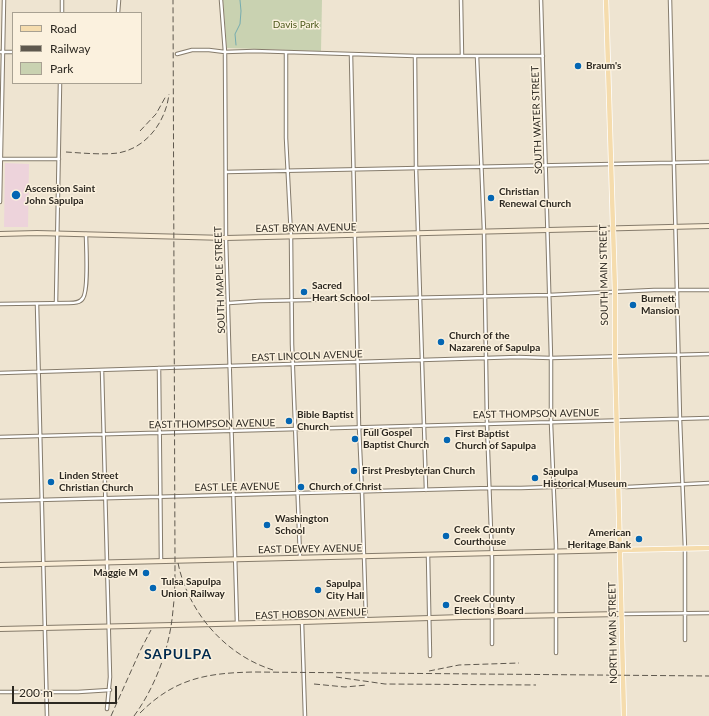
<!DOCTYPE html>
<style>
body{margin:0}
#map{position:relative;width:709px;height:716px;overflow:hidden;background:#eee4d1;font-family:Lato,sans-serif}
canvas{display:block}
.legend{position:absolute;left:12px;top:12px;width:130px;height:72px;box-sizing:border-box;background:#fbf1de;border:1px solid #a8a192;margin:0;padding:5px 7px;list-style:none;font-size:12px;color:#2c2821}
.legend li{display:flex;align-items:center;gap:8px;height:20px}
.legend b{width:20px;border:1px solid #a8a192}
.scale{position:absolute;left:12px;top:686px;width:105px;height:18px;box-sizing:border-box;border:2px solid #2c2821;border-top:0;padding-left:5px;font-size:12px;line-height:14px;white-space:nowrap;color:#2c2821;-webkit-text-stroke:3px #fbf1de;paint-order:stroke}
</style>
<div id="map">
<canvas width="709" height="716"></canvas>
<ul class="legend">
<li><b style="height:5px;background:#f5dcad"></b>Road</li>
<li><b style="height:5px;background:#5e584e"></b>Railway</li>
<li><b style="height:11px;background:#c9d2b1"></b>Park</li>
</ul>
<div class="scale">200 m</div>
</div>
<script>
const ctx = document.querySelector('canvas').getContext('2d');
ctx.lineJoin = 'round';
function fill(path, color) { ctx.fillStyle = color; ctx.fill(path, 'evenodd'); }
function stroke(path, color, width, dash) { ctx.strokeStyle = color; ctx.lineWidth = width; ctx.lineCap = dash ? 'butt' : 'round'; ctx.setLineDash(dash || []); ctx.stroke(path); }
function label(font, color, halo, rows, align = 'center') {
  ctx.font = font + ' Lato,sans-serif'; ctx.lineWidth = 3; ctx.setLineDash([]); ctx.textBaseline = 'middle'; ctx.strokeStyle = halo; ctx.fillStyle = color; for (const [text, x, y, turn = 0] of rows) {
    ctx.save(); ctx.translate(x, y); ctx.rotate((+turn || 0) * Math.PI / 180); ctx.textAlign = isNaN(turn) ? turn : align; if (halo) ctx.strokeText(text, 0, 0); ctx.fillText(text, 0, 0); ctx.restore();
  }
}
fill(new Path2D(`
 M5,163L29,164L28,227H4Z`), '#edd3db');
fill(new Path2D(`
 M223,0H322L321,51L227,48Z`), '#c9d2b1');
stroke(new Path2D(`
 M236,45L235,34L240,24L241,11L240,0`), '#76acaf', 1);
const street = new Path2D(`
 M221,0L225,52L226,238L237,623
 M461,0L462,56
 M541,0L551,358V423L556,545V653
 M670,0L680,419L685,549V640
 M62,13V0
 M118,13L119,0
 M0,52H13
 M286,52V138L291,236L292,344L300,557
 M177,54L192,50H209L225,52L254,51L415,56H543
 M351,55L359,427L362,492L366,620
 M415,56L416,167L426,490
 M477,56L484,231L487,424L492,559V644
 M0,159H59
 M226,172L709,162
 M0,202L4,0
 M56,303L60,83
 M229,303L259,301L549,295L654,290H709
 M0,304L69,303C74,303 80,303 83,298C89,289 86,246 86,234
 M37,304L47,716
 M159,368L161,561
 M102,370L110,677L107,709
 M0,373L518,357L551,358L709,354
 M0,437L709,418
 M0,501L490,488H521L610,485L627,487L709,483
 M428,555L430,656
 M622,614L709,613
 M302,622L305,716
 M0,692H78L110,690`);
const secondary = new Path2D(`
 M0,234L37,233L226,238L709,226
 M0,565L620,550
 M0,629L302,622L462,617L622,614`);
const primary = new Path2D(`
 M606,0L615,291V357L624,716
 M620,550L709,548`);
stroke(street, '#857b6b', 4.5);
stroke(secondary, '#857b6b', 6);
stroke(primary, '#fff', 6);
stroke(street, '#fff', 2.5);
stroke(secondary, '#faedd6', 4);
stroke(primary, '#f5dcad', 4.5);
stroke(new Path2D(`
 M140,131L156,114L166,96
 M66,152C82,153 103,155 118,153C147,148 166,121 169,94
 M178,563C188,612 225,655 273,670
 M429,671L459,665L519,663
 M336,677L385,684L536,685
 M314,684L345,687L367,685
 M140,713C175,678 207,673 254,672L709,676
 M111,716L140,651L151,630
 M134,716C156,686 170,647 173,610C175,594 175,577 175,561L173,0`), '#5e584e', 1, [6, 3]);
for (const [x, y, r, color] of [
 [578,66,4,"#0466b3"],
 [16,195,5,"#0466b3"],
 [491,198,4,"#0466b3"],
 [304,292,4,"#0466b3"],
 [633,305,4,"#0466b3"],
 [441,342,4,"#0466b3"],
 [289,421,4,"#0466b3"],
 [355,439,4,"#0466b3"],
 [447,440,4,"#0466b3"],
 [354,471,4,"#0466b3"],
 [535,478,4,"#0466b3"],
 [51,482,4,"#0466b3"],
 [301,487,4,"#0466b3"],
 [267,525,4,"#0466b3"],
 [446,536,4,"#0466b3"],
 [639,539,4,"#0466b3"],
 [146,573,4,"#0466b3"],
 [153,588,4,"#0466b3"],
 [318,590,4,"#0466b3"],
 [446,605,4,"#0466b3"]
]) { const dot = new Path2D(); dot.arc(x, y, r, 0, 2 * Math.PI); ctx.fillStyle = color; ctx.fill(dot); stroke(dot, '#fbf1de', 1.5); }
label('10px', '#4c591b', '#fbf1de', [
 ["Davis Park",296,25]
]);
label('bold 10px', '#2c2821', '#fbf1de', [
 ["Braum's",586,66],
 ["Ascension Saint",25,189],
 ["John Sapulpa",25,201],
 ["Christian",499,192],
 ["Renewal Church",499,204],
 ["Sacred",312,286],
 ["Heart School",312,298],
 ["Burnett",641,299],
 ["Mansion",641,311],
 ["Church of the",449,336],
 ["Nazarene of Sapulpa",449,348],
 ["Bible Baptist",297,415],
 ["Church",297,427],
 ["Full Gospel",363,433],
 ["Baptist Church",363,445],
 ["First Baptist",455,434],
 ["Church of Sapulpa",455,446],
 ["First Presbyterian Church",362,471],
 ["Sapulpa",543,472],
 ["Historical Museum",543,484],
 ["Linden Street",59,476],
 ["Christian Church",59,488],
 ["Church of Christ",309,487],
 ["Washington",275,519],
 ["School",275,531],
 ["Creek County",454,530],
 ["Courthouse",454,542],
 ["American",631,533,"right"],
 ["Heritage Bank",631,545,"right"],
 ["Maggie M",138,573,"right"],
 ["Tulsa Sapulpa",161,582],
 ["Union Railway",161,594],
 ["Sapulpa",326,584],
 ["City Hall",326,596],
 ["Creek County",454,599],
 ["Elections Board",454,611]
], 'left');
label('10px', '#2c2821', '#fbf1de', [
 ["SOUTH WATER STREET",537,120,-92],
 ["EAST BRYAN AVENUE",306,228,-1],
 ["SOUTH MAIN STREET",604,275,-91],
 ["SOUTH MAPLE STREET",220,280,-92],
 ["EAST LINCOLN AVENUE",307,356,-2],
 ["EAST THOMPSON AVENUE",536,414,-1],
 ["EAST THOMPSON AVENUE",212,424,-1],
 ["EAST LEE AVENUE",237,487,-1],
 ["EAST DEWEY AVENUE",310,549,-1],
 ["EAST HOBSON AVENUE",311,614,-2],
 ["NORTH MAIN STREET",613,633,-91]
]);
ctx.letterSpacing = '1px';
label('bold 14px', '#002a4e', '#fbf1de', [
 ["SAPULPA",178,654]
]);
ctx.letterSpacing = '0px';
</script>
